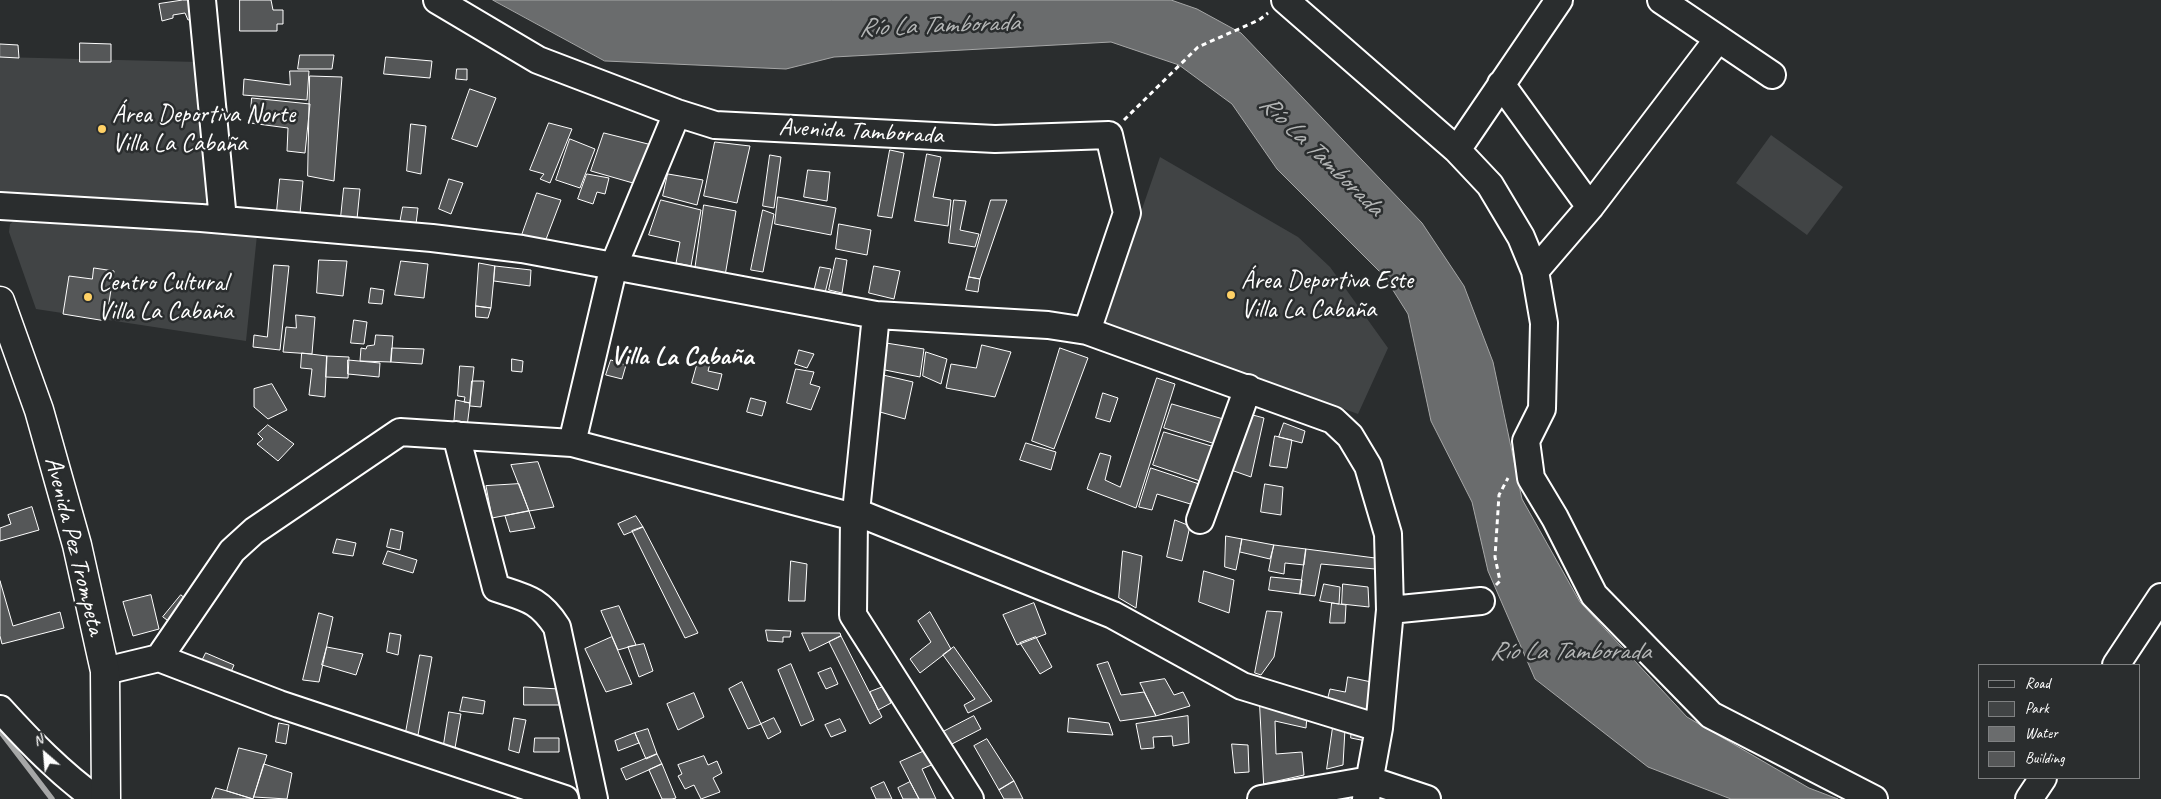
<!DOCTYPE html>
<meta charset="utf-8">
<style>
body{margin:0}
#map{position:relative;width:2161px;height:799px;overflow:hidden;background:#2a2d2e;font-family:Caveat,sans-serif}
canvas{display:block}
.legend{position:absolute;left:1978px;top:664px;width:162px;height:115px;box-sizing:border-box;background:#2a2d2e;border:1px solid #7f8182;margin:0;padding:6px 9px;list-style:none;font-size:15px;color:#fff}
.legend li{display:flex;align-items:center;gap:10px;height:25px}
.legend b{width:25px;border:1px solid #7f8182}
.north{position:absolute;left:20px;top:729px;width:50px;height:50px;-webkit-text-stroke:4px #2a2d2e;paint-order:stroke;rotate:333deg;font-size:14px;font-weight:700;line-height:20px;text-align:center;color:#fff}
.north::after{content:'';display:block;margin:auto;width:18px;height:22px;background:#fff;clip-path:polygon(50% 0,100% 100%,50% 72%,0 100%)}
</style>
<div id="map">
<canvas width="2161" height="799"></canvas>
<ul class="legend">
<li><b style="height:6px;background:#2a2d2e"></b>Road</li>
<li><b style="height:14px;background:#414445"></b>Park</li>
<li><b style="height:14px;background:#6a6c6d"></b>Water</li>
<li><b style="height:14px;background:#555758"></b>Building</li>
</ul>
<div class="north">N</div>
</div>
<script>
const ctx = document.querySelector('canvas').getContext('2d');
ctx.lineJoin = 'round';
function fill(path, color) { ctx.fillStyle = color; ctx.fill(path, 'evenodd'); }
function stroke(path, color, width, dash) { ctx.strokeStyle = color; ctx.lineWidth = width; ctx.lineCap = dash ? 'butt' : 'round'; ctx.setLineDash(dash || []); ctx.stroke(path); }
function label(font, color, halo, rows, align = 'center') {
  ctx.font = font + ' Caveat,sans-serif'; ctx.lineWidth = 5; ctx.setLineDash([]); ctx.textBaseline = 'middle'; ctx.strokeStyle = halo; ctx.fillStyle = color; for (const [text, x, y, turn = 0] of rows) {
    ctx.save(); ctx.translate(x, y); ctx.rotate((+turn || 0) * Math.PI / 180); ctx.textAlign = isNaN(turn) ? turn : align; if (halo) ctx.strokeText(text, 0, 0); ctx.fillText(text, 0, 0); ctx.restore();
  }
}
fill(new Path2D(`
 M0,57L198,62L211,201L200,209L0,195Z
 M1771,135L1843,187L1807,235L1736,183Z
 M1160,157L1298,237L1330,267L1388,348L1358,414L1103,322Z
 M16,219L257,235L246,341L36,309L9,232L10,224Z`), '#414445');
const water = new Path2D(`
 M493,0H1171L1197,9L1241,33L1422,223L1464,286L1493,362L1522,499L1580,602L1687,717L1809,788L1838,799H1731L1648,767L1535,679L1488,571L1472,502L1431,421L1408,314L1384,276L1277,169L1232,104L1179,65L1111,42L834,57L786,69L605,61Z`);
fill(water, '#6a6c6d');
stroke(water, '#a6a7a7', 1);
stroke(new Path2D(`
 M0,731L52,799`), '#a6a7a7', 5.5);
const building = new Path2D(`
 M183,0H193L197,18L188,20L185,13L173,15V18L162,21L159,4Z
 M240,0H271L273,10H283V24H277V31H240Z
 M80,43L111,44V62H80Z
 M0,44L18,45L19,58L0,57Z
 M300,55H334L332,69H298Z
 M386,57L432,61L430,78L384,74Z
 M457,69H467V80L456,79Z
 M290,71H309L307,100L243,95L244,79L290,85Z
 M310,76L342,77L334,181L308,176Z
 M470,89L496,98L477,147L452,139Z
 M252,98L310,104L305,153L287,151L288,128L250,123Z
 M549,123L572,129L550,183L540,179L544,174L530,170Z
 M411,124L426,126L421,174L407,171Z
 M604,133L652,145L640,185L591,171Z
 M570,139L595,149L580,188L556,180Z
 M715,142L750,146L737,203L704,196Z
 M890,150L904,153L892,218L878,216Z
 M927,154L941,157L933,197L951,200L948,226L915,221Z
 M770,155L781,157L774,208L763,206Z
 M808,170L830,172L827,201L804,197Z
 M587,174L609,178L605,194L597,192L593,204L578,199Z
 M668,174L703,180L697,205L663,196Z
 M280,179L303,181L300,214L277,211Z
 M449,179L463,183L451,214L439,209Z
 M344,188L360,189L357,219L341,217Z
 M537,193L561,200L545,242L522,235Z
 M778,197L836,208L831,235L775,224Z
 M661,200L701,210L691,266L676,263L680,242L649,235Z
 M954,200L966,201L960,230L979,234L975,247L949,243Z
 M991,200H1007L980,279L969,277Z
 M704,205L736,211L725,276L695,270Z
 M403,207L418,208L416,224L400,223Z
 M763,210L774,214L763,272L751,270Z
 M839,224L871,230L867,255L836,249Z
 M836,258L847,260L842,293L829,290Z
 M319,260L347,261L343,296L317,293Z
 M401,261L428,264L424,298L395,295Z
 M479,263L495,266L491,308L476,306Z
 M274,265L289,266L280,350L253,347L254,335L267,337Z
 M495,266L531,270L530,286L494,281Z
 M874,266L900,271L894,299L869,293Z
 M820,267L831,269L825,293L814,292Z
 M94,268L114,271L106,321L63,314L69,276L92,279Z
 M969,277L980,279L978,292L966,290Z
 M371,288L384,290L382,304L369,303Z
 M476,306L491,308L488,318L476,317Z
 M296,315L315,317L312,354L283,352L286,327L296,328Z
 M354,320L367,322L364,344L351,343Z
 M376,335L393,336L391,362L360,361L361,348L366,349L367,346L374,345Z
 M886,343L924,349L920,377L885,370Z
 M982,345L1011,352L995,397L946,388L951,364L976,368Z
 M392,348L424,349L422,364L391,362Z
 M1060,348L1088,358L1054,449L1032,441Z
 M799,350L814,354L807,368L795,364Z
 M926,352L947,359L941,384L923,376Z
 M302,353L327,356L325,397L309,395L312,369L301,368Z
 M327,356L349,357L348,378L326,377Z
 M699,358L711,360L708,371L722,374L718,390L692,383Z
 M512,359L523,361L522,372L512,371Z
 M348,360L380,363L379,377L348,374Z
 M611,360L626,365L622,379L606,375Z
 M460,366L474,367L470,403L464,402L465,397L458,396Z
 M796,369L814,372L810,384L820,387L811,410L787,403Z
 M883,375L913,382L905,419L880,412Z
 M1157,378L1175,384L1136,508L1087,489L1100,453L1111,456L1105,480L1120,487Z
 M472,381H484L481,407L470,406Z
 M272,384L287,410L268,419L254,407V389Z
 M1103,393L1118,398L1110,422L1096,418Z
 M751,398L766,402L762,416L747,412Z
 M456,400L470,403L467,427L454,425Z
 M1172,404L1230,421L1222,446L1164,428Z
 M1249,414L1264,418L1251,477L1231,470Z
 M1284,423L1305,431L1302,443L1279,437Z
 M268,425L294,444L278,461L257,444L263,439L258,434Z
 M1164,432L1218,448L1206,483L1153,465Z
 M1275,436L1292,440L1287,468L1270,466Z
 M1026,443L1056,452L1051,470L1020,460Z
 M538,462L554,507L529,511L511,465Z
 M1151,468L1205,486L1197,506L1157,494L1152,510L1139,507Z
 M519,484L529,511L492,518L486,486Z
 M1265,484L1283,487L1281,515L1261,512Z
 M32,507L39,530L0,541V528L11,524L8,515Z
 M529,511L535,528L510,532L505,516Z
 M636,516L643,527L624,535L618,524Z
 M1175,520L1190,526L1182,561L1167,557Z
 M643,527L698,633L685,638L632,531Z
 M391,529L403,532L400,550L387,547Z
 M1226,536L1242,539L1236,570L1225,567Z
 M337,539L356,543L353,556L333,553Z
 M1242,539L1274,545L1270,559L1240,552Z
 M1274,545L1306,549L1304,565L1285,563L1284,574L1269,571Z
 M1306,549L1375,558V569L1321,564L1315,596L1300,594Z
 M388,551L417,560L413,573L383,564Z
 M1123,551L1142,556L1136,608L1119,598Z
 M791,561L807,564L805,601H789Z
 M1204,571L1234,580L1229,613L1199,602Z
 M1271,577L1302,580L1300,594L1269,590Z
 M0,581L13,626L60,612L64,628L2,644L0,636Z
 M1324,584L1340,587L1339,604L1320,601Z
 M1343,584L1368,587L1369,607L1342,604Z
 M151,595L159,629L133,636L123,602Z
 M181,595L191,603L175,626L163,617Z
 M1034,603L1046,634L1017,645L1003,615Z
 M1332,603L1346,605L1345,623H1330Z
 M619,606L636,645L618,650L601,611Z
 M1267,611L1282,612L1274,657L1261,675L1255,673Z
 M930,612L951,649L920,673L910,659L931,642L918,621Z
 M319,613L333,617L319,682L303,680Z
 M766,630L791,631L790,637H783V642L768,641Z
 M390,633L401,635L398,655L387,652Z
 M802,633H840L841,636L810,651Z
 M841,636L882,717L870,724L829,642Z
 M612,637L632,684L606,692L585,649Z
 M1036,637L1052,667L1040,674L1020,643Z
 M644,644L653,671L639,677L628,647Z
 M327,647L363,654L356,675L322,665Z
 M954,647L992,701L968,713L964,705L975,699L943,655Z
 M206,653L234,665L230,674L201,663Z
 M420,655L432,657L418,735L406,732Z
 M1108,662L1121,695L1144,692L1156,716L1120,721L1097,665Z
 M791,664L814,720L801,726L778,670Z
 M831,668L838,684L826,689L818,673Z
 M1348,677L1376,683L1371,715L1326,705L1330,689L1345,692Z
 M1165,679L1174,695L1183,692L1190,706L1156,716L1140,683Z
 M742,682L761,724L748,729L729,689Z
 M524,687L559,689L562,705H524Z
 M883,687L891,703L878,710L870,692Z
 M694,693L704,717L678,730L667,704Z
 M463,697L485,701L483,714L460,711Z
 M1260,705L1307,716L1306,728L1275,721L1276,754L1302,752L1304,775L1264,784Z
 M449,712L461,714L455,748L444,744Z
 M974,716L981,729L950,745L943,732Z
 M1188,716L1189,743L1173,746L1172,736L1153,737L1154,748L1141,749L1136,724Z
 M514,718L526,720L519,753L509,750Z
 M774,718L781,732L768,739L761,724Z
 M1069,718L1109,723L1113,735L1068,732Z
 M840,719L846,731L831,737L825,725Z
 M279,723L289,725L286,744L276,742Z
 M1333,727L1345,729L1343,765L1327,769Z
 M1352,728L1371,742L1351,738Z
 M648,729L657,754L646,759L635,733Z
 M635,733L639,743L618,751L615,741Z
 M535,738H559V752H534Z
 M987,739L1014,781L999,790L974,746Z
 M1232,744L1248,745L1249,772L1235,773Z
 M239,748L267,755L253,799L227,791Z
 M929,749L936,763L922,769L936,799H919L900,762Z
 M657,754L662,764L626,780L621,769Z
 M704,756L708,765L717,761L722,773L713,778L720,792L701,799L694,785L685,789L678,776L682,774L678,765Z
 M264,764L292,773L287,799L254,797Z
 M662,764L676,798L672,799H662L649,770Z
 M1014,781L1023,799H1004L999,790Z
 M884,782L892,799H876L871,788Z
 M910,782L919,799H903L898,788Z
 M216,788L227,791L253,799H212Z`);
fill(building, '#555758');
stroke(building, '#fff', 1);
const minor = new Path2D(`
 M202,0L223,220
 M437,0L538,60L677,113L715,125L995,139L1109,135L1127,213L1087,331
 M1285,0L1457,150L1490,185L1521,237L1535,271L1544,323L1542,409L1526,441L1531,478L1555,518L1594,595L1711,715L1874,799
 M1661,0L1772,75
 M1501,84L1590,207
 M1457,150L1559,0
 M0,206L201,218L432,238L522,249L876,315L1048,325L1087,331L1333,420L1350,436L1368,466L1388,534L1390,610L1379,728L1366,799
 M1535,271L1590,207L1718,39
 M876,315L856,512L854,517L853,615L970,799
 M456,435L496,588C526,598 539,599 557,627L594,799
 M572,443L614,265L677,113
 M856,512L1113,615L1242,686L1379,728
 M1200,520L1248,388
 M1390,610L1481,601
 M159,658L232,551L254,531L400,432L572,443L854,517
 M2116,665L2161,597
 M105,671L159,658L279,704L565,799
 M0,709C30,742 60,773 96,799
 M1261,799L1370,780L1427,799
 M2029,799L2043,778`);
const major = new Path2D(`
 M0,301L39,410L77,545L105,671L106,799`);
stroke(minor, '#fff', 30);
stroke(major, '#fff', 31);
stroke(new Path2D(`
 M1124,120L1198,47L1259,20L1268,13
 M1496,585L1500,581L1495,557L1499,495L1508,478`), '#fff', 3, [5, 4]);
stroke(minor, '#2a2d2e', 26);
stroke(major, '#2a2d2e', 28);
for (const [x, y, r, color] of [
 [102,129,5,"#ffd166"],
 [1231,295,5,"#ffd166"],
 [88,297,5,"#ffd166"]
]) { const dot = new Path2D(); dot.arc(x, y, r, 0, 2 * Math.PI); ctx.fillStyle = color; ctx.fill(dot); stroke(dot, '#2a2d2e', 2); }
label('25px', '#fff', '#2a2d2e', [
 ["Área Deportiva Norte",112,115],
 ["Villa La Cabaña",112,144],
 ["Área Deportiva Este",1241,281],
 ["Villa La Cabaña",1241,310],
 ["Centro Cultural",98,283],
 ["Villa La Cabaña",98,312]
], 'left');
label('25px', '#fff', '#2a2d2e', [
 ["Avenida Tamborada",861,132,3],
 ["Avenida Pez Trompeta",74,546,76]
]);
label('italic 26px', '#b4b6b6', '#2a2d2e', [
 ["Río La Tamborada",939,26,-2],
 ["Río La Tamborada",1321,156,44],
 ["Río La Tamborada",1570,652]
]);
label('bold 26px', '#fff', '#2a2d2e', [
 ["Villa La Cabaña",682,357]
]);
</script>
